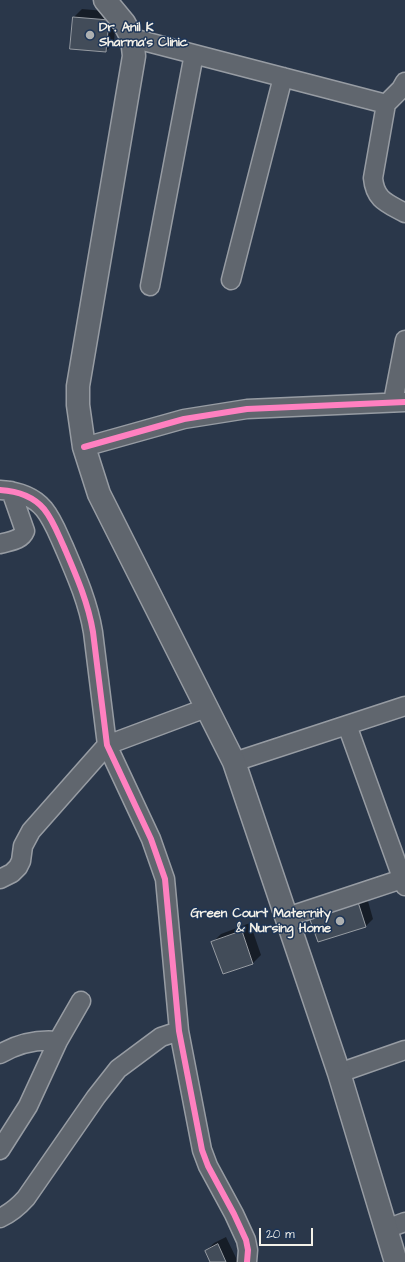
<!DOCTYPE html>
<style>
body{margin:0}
#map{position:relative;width:405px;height:1262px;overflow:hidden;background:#2a374a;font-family:"Architects Daughter",sans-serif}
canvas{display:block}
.scale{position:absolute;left:259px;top:1228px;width:54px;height:18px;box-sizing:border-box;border:2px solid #f4f1e8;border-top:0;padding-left:5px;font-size:12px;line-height:14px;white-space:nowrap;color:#f4f1e8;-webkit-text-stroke:3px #1d3557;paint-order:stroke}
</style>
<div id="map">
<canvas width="405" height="1262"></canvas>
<div class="scale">20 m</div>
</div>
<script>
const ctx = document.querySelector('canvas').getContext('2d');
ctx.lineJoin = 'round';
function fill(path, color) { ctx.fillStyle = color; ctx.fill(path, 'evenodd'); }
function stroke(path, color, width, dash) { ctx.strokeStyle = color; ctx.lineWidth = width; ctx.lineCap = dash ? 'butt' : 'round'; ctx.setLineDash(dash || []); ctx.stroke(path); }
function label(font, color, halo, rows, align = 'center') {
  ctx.font = font + ' "Architects Daughter",sans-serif'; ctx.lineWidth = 3; ctx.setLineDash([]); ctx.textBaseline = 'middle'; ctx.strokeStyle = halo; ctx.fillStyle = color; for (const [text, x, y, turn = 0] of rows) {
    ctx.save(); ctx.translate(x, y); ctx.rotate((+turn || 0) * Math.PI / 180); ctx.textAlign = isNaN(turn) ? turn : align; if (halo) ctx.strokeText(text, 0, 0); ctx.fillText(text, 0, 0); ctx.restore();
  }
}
fill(new Path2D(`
 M82,9L116,12L114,43L106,51L71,48L74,17Z
 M366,894L373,919L365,927L310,917Z
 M250,923L261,955L253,963L224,973L213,942L221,934Z
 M226,1237L238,1262H210L211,1261L206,1251L214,1243Z`), '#0007');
const building = new Path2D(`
 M73,17L109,20L106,52L70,49Z
 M358,902L366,927L318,942L309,917Z
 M242,931L253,964L223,974L211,942Z
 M218,1244L226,1262H210L205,1251Z`);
fill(building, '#424c59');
stroke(building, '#979ca3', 1);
const street = new Path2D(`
 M132,38L386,104
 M405,82L401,89L386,104L373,178C375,200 387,203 405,213
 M231,280L283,77
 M150,286L194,54
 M393,402L405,340
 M84,447L184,419L247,409L405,402
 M0,490C16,491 33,496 44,509C53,520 58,534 64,547C76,575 88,602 93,632L107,745L151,839L165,879L179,1031L202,1150L208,1166L234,1214L246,1240L248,1250L247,1262
 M0,544C9,541 21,541 25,531L11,491
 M347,725L405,886
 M234,762L405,706
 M0,879L12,873L18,867L21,861L23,846L31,831L107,745L206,708
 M287,917L405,878
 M0,1054C19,1043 37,1039 58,1041
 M339,1073L405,1050
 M0,1150L28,1106L58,1041L81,1001
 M0,1218C11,1213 18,1207 26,1198L96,1097L118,1069L161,1037L179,1031
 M386,1229L405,1222`);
const secondary = new Path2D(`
 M105,0L124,23L132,38L134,56L78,386V405L84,447L99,494L234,762L339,1073L396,1262`);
stroke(street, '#979ca3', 21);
stroke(secondary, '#979ca3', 25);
stroke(street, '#60666e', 18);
stroke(secondary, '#60666e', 22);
stroke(new Path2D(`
 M84,447L184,419L247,409L405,402
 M0,490C16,491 33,496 44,509C53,520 58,534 64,547C76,575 88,602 93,632L107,745L151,839L165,879L179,1031L202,1150L208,1166L234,1214L246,1240L248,1250L247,1262`), '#ff80c0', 6);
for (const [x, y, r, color] of [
 [90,35,5,"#adb0b1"],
 [340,921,5,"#adb0b1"]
]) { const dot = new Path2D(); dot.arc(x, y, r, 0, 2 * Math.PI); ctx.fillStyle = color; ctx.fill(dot); stroke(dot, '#1d3557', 1.5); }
label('bold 13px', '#f4f1e8', '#1d3557', [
 ["Dr. Anil K",99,28],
 ["Sharma's Clinic",99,43],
 ["Green Court Maternity",331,914,"right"],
 ["& Nursing Home",331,929,"right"]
], 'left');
</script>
